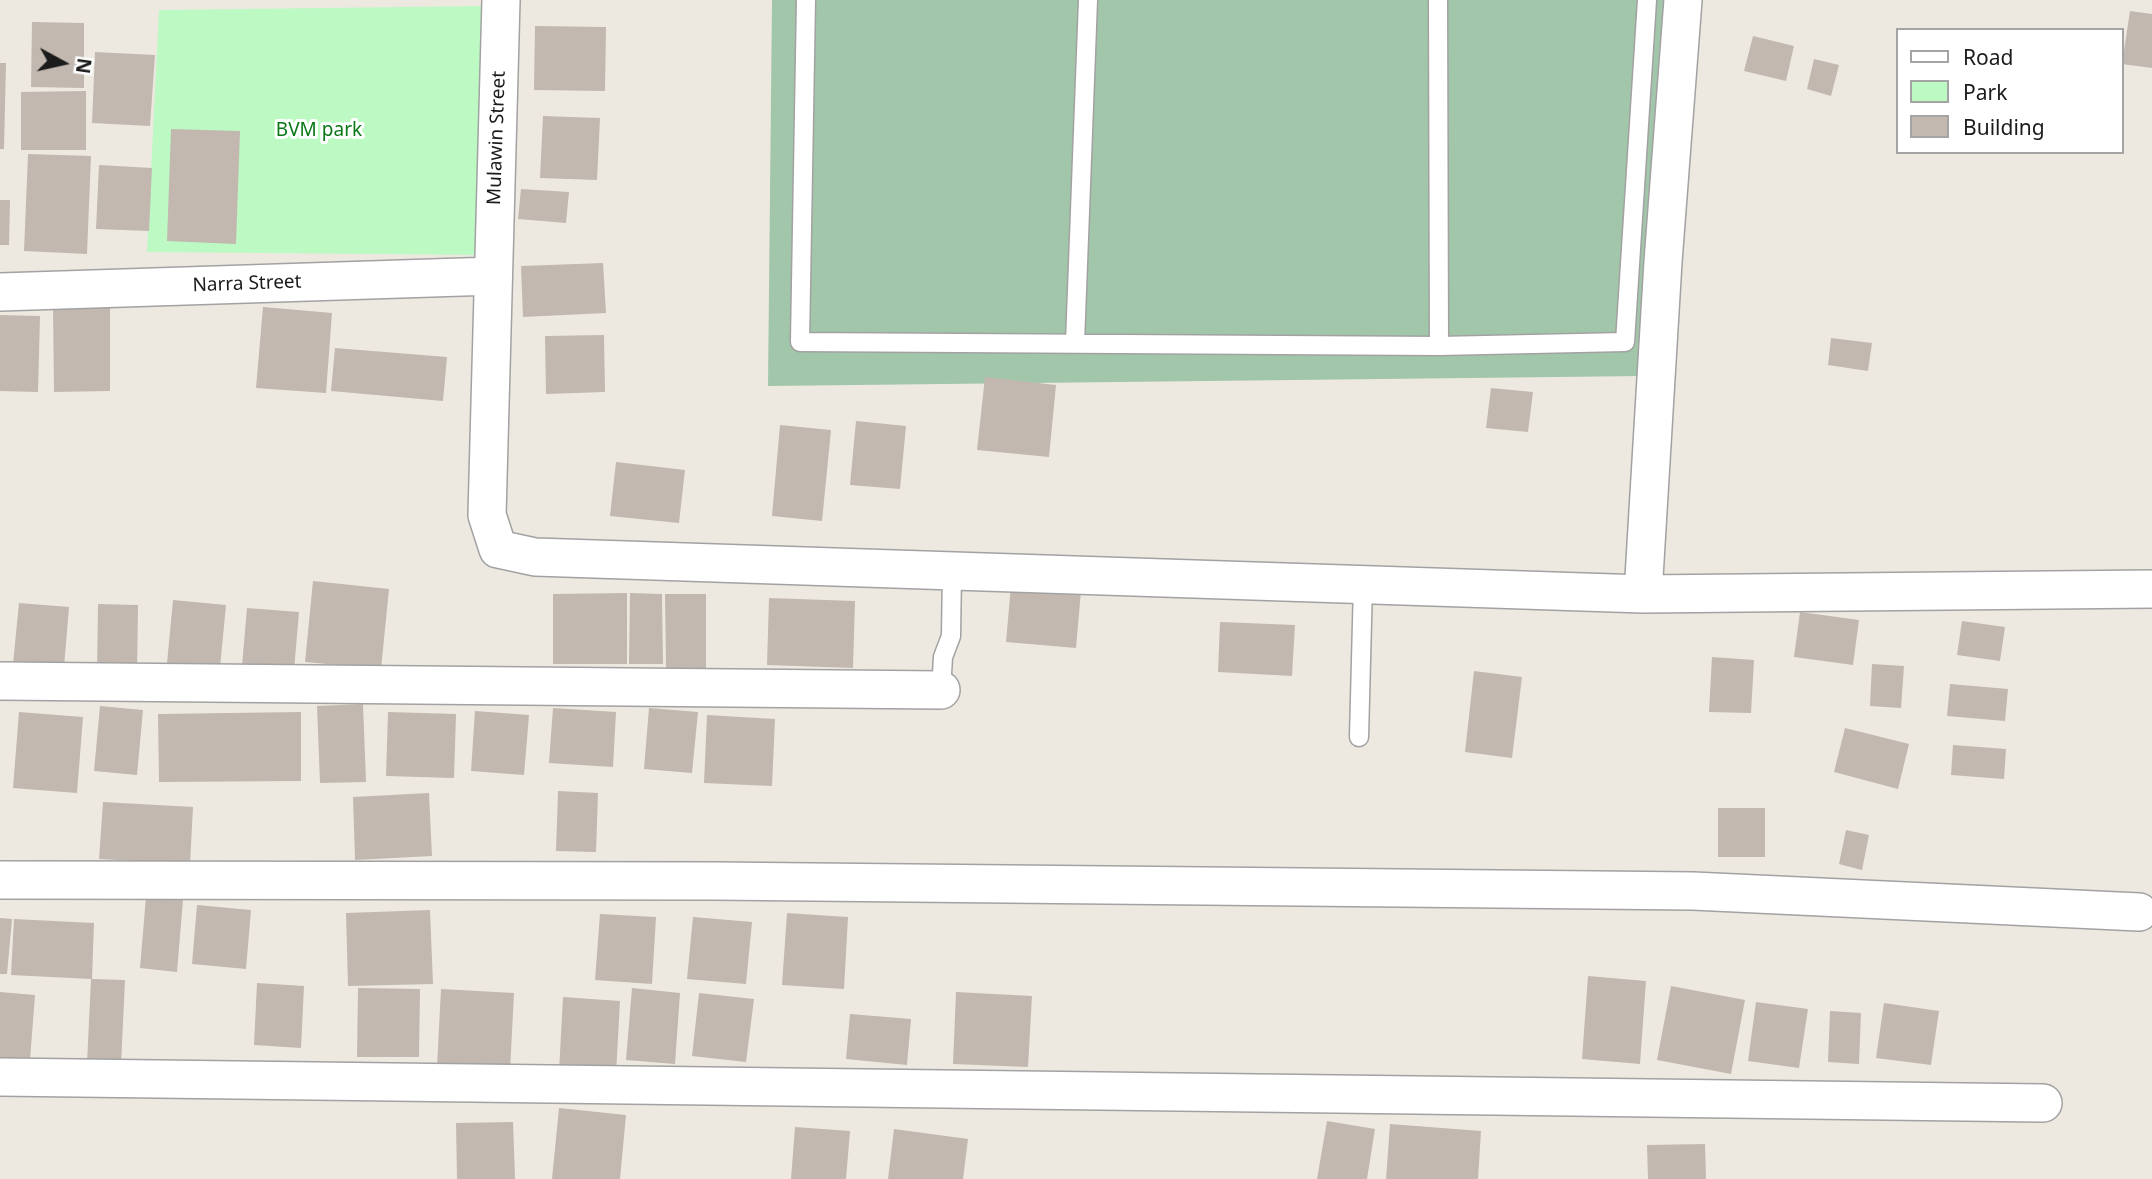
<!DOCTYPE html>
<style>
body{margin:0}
#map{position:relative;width:2152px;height:1179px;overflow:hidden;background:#ede9e1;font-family:"Noto Sans",sans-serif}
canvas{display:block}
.legend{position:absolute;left:1896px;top:28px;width:228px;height:126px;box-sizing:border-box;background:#fff;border:2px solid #a4a4a4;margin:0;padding:9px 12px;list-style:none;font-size:21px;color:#1b1b1b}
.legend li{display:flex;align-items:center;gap:14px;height:35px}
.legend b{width:35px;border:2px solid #a4a4a4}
.north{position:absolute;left:28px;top:28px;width:70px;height:70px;-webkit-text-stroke:5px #fff;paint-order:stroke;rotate:98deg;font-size:19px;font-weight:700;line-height:28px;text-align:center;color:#1b1b1b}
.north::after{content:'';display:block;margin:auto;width:24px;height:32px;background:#1b1b1b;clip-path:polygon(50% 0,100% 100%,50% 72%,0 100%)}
</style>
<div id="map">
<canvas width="2152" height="1179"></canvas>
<ul class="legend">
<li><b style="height:9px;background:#fff"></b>Road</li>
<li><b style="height:19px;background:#bcf9c3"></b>Park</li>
<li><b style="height:19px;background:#c2b8b0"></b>Building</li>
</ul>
<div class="north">N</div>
</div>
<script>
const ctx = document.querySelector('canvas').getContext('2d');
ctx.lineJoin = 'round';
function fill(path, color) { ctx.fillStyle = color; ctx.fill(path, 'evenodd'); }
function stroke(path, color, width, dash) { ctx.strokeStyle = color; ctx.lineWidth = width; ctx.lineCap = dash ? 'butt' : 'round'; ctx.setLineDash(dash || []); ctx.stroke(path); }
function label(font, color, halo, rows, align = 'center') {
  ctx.font = font + ' "Noto Sans",sans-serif'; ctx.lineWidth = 6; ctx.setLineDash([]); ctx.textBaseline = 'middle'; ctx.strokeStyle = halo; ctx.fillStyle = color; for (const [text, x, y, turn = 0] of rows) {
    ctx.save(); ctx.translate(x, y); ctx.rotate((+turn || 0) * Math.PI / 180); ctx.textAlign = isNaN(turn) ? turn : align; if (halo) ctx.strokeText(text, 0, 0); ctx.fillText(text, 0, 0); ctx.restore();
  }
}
fill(new Path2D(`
 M772,0H1672L1643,376L768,386Z`), '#a2c6a9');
fill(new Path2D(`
 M487,6L484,255L147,252L159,10Z`), '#bcf9c3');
fill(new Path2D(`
 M2130,11L2152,14V68L2122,64Z
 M32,22L84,23V88L31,87Z
 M535,26L606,27L605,91L534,90Z
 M1753,36L1794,46L1786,81L1744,71Z
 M95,52L155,55L150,126L92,123Z
 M1814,59L1839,65L1831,96L1807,89Z
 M0,63H6L4,149H0Z
 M86,91V150H21V92Z
 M543,116L600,118L597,180L540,178Z
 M171,129L240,131L236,244L167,241Z
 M28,154L91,156L87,254L24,251Z
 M99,165L152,168L149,231L96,229Z
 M521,189L569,192L566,223L518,219Z
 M0,200H10L9,245H0Z
 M603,263L606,313L523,317L521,266Z
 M53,303H110V391L54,392Z
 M263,307L332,313L326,393L256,388Z
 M0,315L40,316L38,392L0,391Z
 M604,335L605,392L546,394L545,336Z
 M1831,338L1872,343L1868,371L1828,365Z
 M335,348L447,357L443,401L331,391Z
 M985,377L1056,385L1049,457L977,450Z
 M1491,388L1533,392L1528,432L1486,428Z
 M856,421L906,426L900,489L850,485Z
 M780,425L831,430L822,521L772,516Z
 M616,462L685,470L679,523L610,516Z
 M313,581L389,589L381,669L305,662Z
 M1011,585L1081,591L1076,648L1006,642Z
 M627,593V664H553V594Z
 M630,593L662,594L663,664H629Z
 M665,594H706V668H666Z
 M769,598L855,601L853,668L767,665Z
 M173,600L226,605L219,678L166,674Z
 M19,603L69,607L63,679L12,674Z
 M98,604L138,605L137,676L97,675Z
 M247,608L299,612L293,682L241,677Z
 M1800,612L1859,620L1853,665L1794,657Z
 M1962,621L2005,627L2000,661L1957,655Z
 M1220,622L1295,625L1292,676L1218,672Z
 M1712,657L1754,660L1751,713L1709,712Z
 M1872,664L1904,666L1901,708L1870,706Z
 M1474,671L1522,677L1512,758L1465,752Z
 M1950,684L2008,689L2005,721L1947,716Z
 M363,704L366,782L320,783L317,706Z
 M100,706L143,710L137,775L94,771Z
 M553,708L616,712L613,767L549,763Z
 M649,708L698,712L692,773L644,769Z
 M475,711L529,715L524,775L471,771Z
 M19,712L83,717L77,793L13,788Z
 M301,712V781L159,782L158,714Z
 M388,712L456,714L454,778L386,776Z
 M707,715L775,719L772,786L704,783Z
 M1845,728L1909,744L1898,789L1834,772Z
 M1953,745L2006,749L2004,779L1951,775Z
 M558,791L598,793L596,852L556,851Z
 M429,793L432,856L355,860L353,797Z
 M103,802L193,807L190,864L99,859Z
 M1718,808H1765V857H1718Z
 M1846,830L1869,835L1862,870L1839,864Z
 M146,897L183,900L177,972L140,968Z
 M197,905L251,910L246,969L192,964Z
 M430,910L433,984L348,986L346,913Z
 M787,913L848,917L844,989L782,985Z
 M600,914L656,917L652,984L595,980Z
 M693,917L752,922L746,984L687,979Z
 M0,918L12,919L7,974H0Z
 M14,919L94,923L92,979L125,980L121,1065L87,1064L91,979L11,975Z
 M1588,976L1646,981L1640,1064L1582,1059Z
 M257,983L304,986L301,1048L254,1045Z
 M1671,986L1745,1000L1731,1074L1657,1060Z
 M358,988L420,989L419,1057H357Z
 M632,988L680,993L675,1064L626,1060Z
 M441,989L514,993L510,1071L437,1067Z
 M0,992L35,995L30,1060L0,1058Z
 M956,992L1032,996L1028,1067L953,1064Z
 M699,993L754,999L746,1062L692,1056Z
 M563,997L620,1001L616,1074L559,1071Z
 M1756,1002L1808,1009L1799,1068L1748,1061Z
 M1884,1003L1939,1011L1931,1065L1876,1058Z
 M1830,1011L1861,1013L1859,1064L1828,1062Z
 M850,1014L911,1019L907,1065L846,1059Z
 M559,1108L626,1115L620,1179H552Z
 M1327,1121L1375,1129L1367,1179H1317Z
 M513,1122L515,1179H457L456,1123Z
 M1390,1124L1481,1131L1478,1179H1386Z
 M795,1127L850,1131L846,1179H791Z
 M894,1129L968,1139L963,1179H888Z
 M1705,1144L1706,1179H1648L1647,1145Z`), '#c2b8b0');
const lane = new Path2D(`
 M806,0L800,342L1439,346L1625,342L1647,0
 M1438,0L1439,346
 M1075,343L1088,0
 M941,690L943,657L951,636L952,573
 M1359,737L1363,584`);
const street = new Path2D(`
 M501,0L487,515L498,549L535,557L1643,594L2152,589
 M0,292L493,276
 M1643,594L1663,262L1683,0
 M0,681L941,690
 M0,880L714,881L1693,891L2139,912
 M0,1077L2043,1103`);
stroke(lane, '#a2a2a2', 21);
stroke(street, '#a2a2a2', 40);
stroke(lane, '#fff', 18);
stroke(street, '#fff', 37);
label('19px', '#0b7818', '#fff', [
 ["BVM park",319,131]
]);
label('19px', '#1b1b1b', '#fff', [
 ["Mulawin Street",497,138,-88],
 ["Narra Street",247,284,-2]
]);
</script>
